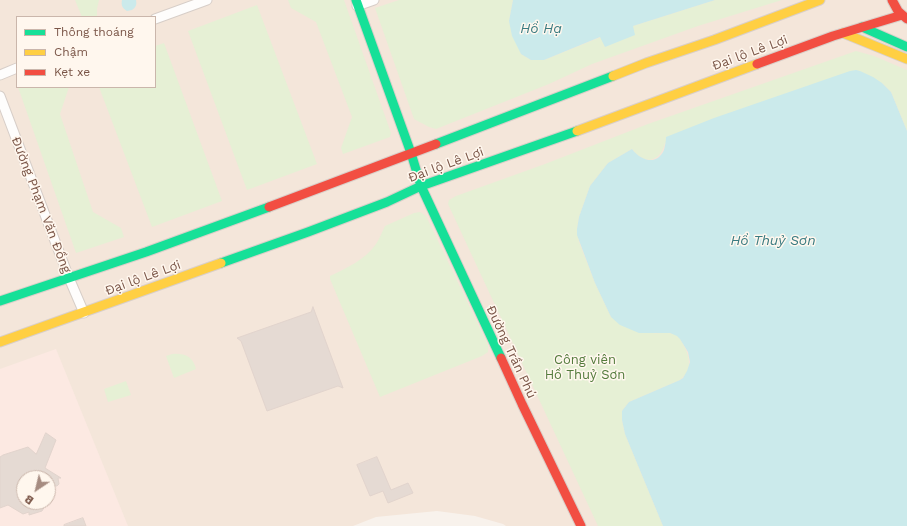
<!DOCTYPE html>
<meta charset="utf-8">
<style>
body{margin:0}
#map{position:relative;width:907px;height:526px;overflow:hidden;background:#f8f2ec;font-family:"Work Sans",sans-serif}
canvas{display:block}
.legend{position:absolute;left:16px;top:16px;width:140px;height:72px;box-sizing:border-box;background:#fff7ee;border:1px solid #cab6ab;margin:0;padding:5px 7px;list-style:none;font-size:12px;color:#7a5547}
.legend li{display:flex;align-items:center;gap:8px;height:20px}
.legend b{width:20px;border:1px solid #cab6ab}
.north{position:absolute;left:16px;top:470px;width:40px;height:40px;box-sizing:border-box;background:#fff7ee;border:1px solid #cab6ab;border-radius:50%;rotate:215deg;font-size:11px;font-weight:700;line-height:16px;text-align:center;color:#7a5547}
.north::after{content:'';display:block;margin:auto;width:14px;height:18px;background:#a68c81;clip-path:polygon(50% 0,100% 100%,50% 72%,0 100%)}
</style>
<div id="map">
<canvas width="907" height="526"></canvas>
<ul class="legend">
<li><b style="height:5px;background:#16e098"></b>Thông thoáng</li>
<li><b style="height:5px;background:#ffcf43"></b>Chậm</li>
<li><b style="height:5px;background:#f24e42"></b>Kẹt xe</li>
</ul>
<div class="north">B</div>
</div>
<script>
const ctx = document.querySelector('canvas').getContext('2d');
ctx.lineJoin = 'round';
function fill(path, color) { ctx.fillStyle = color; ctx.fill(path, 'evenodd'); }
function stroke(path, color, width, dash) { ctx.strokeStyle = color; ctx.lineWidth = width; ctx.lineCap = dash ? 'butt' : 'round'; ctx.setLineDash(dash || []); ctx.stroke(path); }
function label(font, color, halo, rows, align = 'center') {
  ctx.font = font + ' "Work Sans",sans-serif'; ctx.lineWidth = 3; ctx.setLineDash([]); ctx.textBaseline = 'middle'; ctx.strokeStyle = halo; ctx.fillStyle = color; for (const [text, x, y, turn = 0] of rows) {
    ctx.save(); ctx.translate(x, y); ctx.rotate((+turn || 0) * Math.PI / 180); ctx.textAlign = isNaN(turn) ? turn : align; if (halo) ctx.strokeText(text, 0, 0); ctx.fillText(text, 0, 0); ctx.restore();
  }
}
fill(new Path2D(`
 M0,0H907V526H506L503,524L475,516L437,511L376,517L353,526H0ZM17,17H155V87H17ZM24,478H48V502H24Z`), '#f4e6da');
fill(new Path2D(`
 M56,349L128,526H0V369ZM24,478H48V502H24Z`), '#fce9e2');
fill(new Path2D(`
 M75,0H99L97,9V17H82Z
 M288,0H344L391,133L390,137L343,154L341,148L352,117L316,22L291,8Z
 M399,0H513L509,21L521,54L531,60H544L601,37L605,47L633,26L715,0H782L698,26L592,64L549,84L436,129L429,127L414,119L375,8Z
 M257,5L317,164L247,190L188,31Z
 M164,43L222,201L152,227L99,87H155V46Z
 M856,51L874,56L907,70V131L891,92L882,83L665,143C660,163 644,165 632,149L608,163L590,186L579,217L577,229L579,242L595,283L611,317C623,322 635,328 648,332C657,335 667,331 676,335C680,337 681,340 683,344C690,357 693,370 680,380L629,402L622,411V420L625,434L663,526H598L448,204L449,200L456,196L545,164L648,124Z
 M18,87H69L60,114L93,212L121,228L124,237L76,253Z
 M420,212L426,216L488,345V352L482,356L380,397L330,279V276C347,268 366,259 376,244C380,238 382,232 385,226L414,213Z
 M172,354C184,353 193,356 196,369L174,378L166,356Z
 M126,381L131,395L108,402L104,389Z`), '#e6f0d5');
fill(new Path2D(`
 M122,0H136C137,5 136,7 132,10L127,11C122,8 121,5 122,0Z
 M513,0H715L633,26L635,35L605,47L600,37L544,60H531L521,54L512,36L509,21Z
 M856,70L860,71L873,77L882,83L891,92L907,131V526H663L625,434L622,420V411L629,402L680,380L683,378L687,371L690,362L688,352L680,339L677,336L670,333H639L620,325L611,317L595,283L577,235V229L579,217L590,186L608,163L632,149C641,161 657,166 664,150C665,146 666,141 666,137L714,118L850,71Z`), '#cbeaeb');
const building = new Path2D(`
 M313,307L343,388L338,386L267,411L241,341L237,338L311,312Z
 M46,433L56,440L45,468L61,478H58L59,484L57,486H48V478H24V502H47L42,511L29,515V512L23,514L8,505L0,508V457L3,455L28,447L36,454Z
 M377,457L391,490L408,483L413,493L388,503L383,491L370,496L357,465Z
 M83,518L86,526H64V525Z`);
fill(building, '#e5dad3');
stroke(building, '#e2d4cd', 1);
const street = new Path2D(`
 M357,6L374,0
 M155,19L207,0
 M0,75L17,68
 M0,96L69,278L84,313`);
const fast = new Path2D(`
 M356,0L411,153L421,186L501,358
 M862,27L907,47
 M436,144L613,76
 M221,263L308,232L387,202L421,186L577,131
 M0,301L146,252L269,207`);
const slow = new Path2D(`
 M843,33L907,59
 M613,76L646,63L714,40L820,0
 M577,131L757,64
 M0,342L221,263`);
const jam = new Path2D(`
 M892,0L898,11L907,19
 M757,64L833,36L902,15
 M269,207L436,144
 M501,358L522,404L581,526`);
stroke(street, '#d7cec8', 11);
stroke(fast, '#d9cfc9', 11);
stroke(slow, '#d9cfc9', 11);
stroke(jam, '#d9cfc9', 11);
stroke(street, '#fefdfc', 9);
stroke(fast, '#16e098', 9);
stroke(slow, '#ffcf43', 9);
stroke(jam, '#f24e42', 9);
label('13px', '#7a5547', '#fff7ee', [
 ["Đại lộ Lê Lợi",750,53,-20],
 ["Đại lộ Lê Lợi",446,165,-20],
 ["Đường Phạm Văn Đồng",41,205,69],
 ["Đại lộ Lê Lợi",143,278,-20],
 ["Đường Trần Phú",511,352,65]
]);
label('13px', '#537b3c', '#fff7ee', [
 ["Công viên",585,360],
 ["Hồ Thuỷ Sơn",585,375]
]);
label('italic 14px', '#3a7b81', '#fff7ee', [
 ["Hồ Hạ",541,29],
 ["Hồ Thuỷ Sơn",773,241]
]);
</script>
